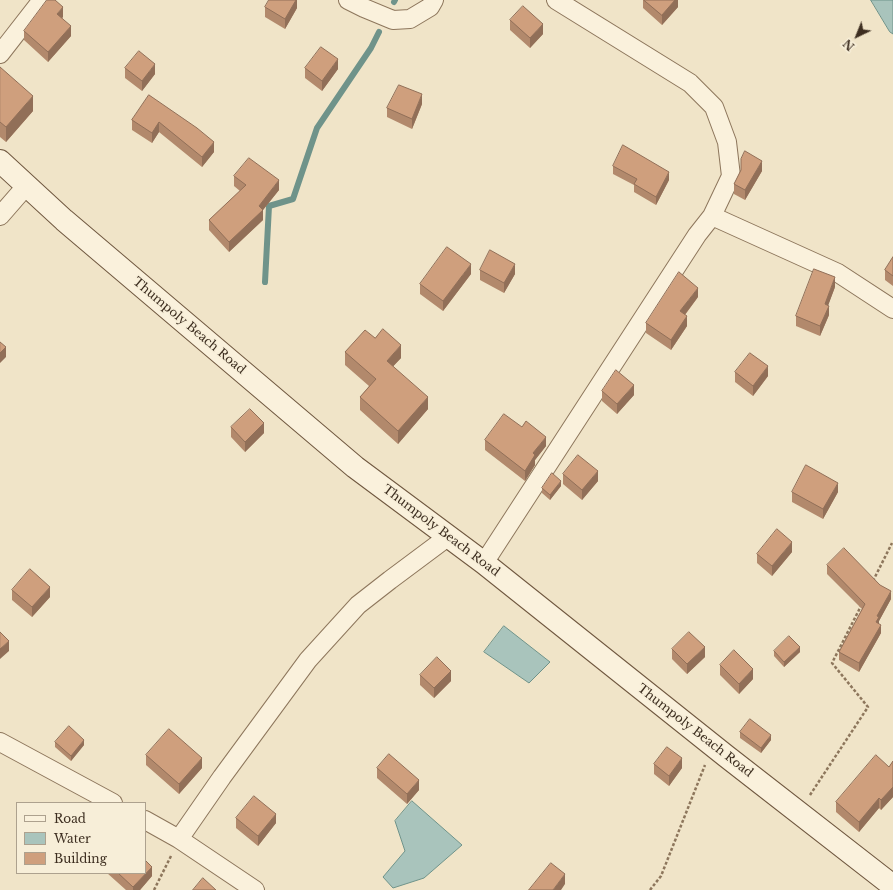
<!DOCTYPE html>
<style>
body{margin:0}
#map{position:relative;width:893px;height:890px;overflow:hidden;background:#f0e4c8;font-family:"Libre Baskerville",serif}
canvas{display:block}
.legend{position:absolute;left:16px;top:802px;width:130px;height:72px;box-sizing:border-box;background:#f7eed8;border:1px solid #ada18e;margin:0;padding:5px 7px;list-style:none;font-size:12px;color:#3d2e20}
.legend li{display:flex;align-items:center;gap:8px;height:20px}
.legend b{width:20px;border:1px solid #ada18e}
.north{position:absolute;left:837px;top:16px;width:40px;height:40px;-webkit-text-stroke:3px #f7eed8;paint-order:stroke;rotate:223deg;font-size:11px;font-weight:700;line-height:16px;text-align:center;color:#3d2e20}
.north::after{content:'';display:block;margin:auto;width:14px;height:18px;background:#3d2e20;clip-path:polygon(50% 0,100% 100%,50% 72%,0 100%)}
</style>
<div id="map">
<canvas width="893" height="890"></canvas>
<ul class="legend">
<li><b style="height:5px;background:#faf1dc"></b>Road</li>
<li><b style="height:11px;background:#a9c4bc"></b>Water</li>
<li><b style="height:11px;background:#cf9f7d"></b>Building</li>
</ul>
<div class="north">N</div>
</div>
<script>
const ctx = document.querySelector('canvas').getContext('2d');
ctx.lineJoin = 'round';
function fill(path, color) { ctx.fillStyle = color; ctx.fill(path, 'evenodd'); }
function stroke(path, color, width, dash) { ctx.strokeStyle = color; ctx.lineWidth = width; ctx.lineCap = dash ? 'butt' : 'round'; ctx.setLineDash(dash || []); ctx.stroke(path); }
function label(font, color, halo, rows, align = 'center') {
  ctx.font = font + ' "Libre Baskerville",serif'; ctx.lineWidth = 3; ctx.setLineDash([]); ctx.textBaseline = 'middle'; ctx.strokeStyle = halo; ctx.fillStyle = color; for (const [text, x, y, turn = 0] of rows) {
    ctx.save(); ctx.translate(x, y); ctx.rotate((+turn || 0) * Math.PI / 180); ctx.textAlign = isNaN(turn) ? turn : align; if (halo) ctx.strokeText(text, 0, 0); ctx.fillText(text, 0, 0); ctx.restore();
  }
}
const water = new Path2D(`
 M871,0H893V34L890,32Z
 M504,626L550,662L529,683L484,652Z
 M412,801L462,845L424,878L393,888L383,877L405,851L395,821Z`);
fill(water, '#a9c4bc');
stroke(water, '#6f938a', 1);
stroke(new Path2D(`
 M394,2L395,0
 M265,282L269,206L293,199L317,128L371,48L379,32`), '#6f938a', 6);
const minor = new Path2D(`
 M348,0L364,8L393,20L410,19L430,7L434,0
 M0,54L42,0
 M0,216L27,185
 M712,216L838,273L893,309
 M484,563L697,235L712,216L731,176L727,142L714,107L690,83L556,0
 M0,742L113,803
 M145,820L179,839L255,890
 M179,839L222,777L308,660L358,605L390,580L449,536`);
const secondary = new Path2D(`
 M0,161L64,220L355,467L484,563L726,756L893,886`);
stroke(minor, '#8d765c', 20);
stroke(secondary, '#6f573f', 24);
stroke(new Path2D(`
 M873,581L892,543
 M810,795L868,707L832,663L861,606
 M154,890L171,856
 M650,890L661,876L705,765`), '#8d765c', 2.5, [3, 2]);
stroke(minor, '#faf1dc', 18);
stroke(secondary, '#faf1dc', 22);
fill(new Path2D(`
 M297,0V8L285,29L265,17V7Z
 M643,0H678V7L662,25L643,8Z
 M63,17L62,18L71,36L48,62L24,40V31Z
 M510,20L543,34L530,48L510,30Z
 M0,67L33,111L6,142L0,137Z
 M125,68L155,74L142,91L125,78Z
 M305,68L338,69L322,91L305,78Z
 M149,95L214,152L202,167L159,132L152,143L132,130V120Z
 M422,104L412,129L387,117V108Z
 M613,166L669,180L656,205L634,192V185L613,174Z
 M741,170L762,171L745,200L734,194V184Z
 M234,176L279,190L263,210V220L229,252L209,230V220L240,191L234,186Z
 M893,257V286L885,280V270Z
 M480,270L515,274L504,293L480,280Z
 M471,274L443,311L420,294V284Z
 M835,287L828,305L829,315L820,336L796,326V316Z
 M698,297L685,315L687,326L671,350L646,333V323Z
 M375,338L401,358L393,366L428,409L398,444L360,410V397L369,386L345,365V352Z
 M735,372L768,376L753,396L735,382Z
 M602,391L634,395L617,414L602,401Z
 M231,427L264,433L245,452L231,437Z
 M485,440L546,446L535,460V465L525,481L485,450Z
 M563,474L598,481L582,500L563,484Z
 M561,486L550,500L542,493V488Z
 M792,492H838L823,519L792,502Z
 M792,552L772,576L757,563V554Z
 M827,565L891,599L879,621V624L881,633L859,672L839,660V652L862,609L827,574Z
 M12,590L50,597L32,617L12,600Z
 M672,649L705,657L687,674L672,659Z
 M774,651L800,652L784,667L774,656Z
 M720,665L753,679L739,694L720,675Z
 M420,675L451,681L434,698L420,685Z
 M740,732L771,740L761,753L740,738Z
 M55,742L84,745L71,761L55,747Z
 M146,755L202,768L179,794L146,765Z
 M893,761V797L881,810L879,808L859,832L836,812V802L889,767Z
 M654,764L682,768L669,786L654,774Z
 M377,768L419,790L407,804L377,778Z
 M236,818L276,823L258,846L236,828Z
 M107,873H145L152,876L140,890H126Z`), '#b2896c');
fill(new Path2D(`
 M296,0H297V8L285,29V19Z
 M675,0H678V7L662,25V15Z
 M63,7V17L57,24V14Z
 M543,24V34L530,48V38Z
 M71,26V36L48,62V52Z
 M338,59V69L322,91V81Z
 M155,64V74L142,91V81Z
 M422,94V104L412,129V119Z
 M33,96V111L6,142V127Z
 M159,122V132L152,143V133Z
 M214,142V152L202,167V157Z
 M762,161V171L745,200V190Z
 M669,172V180L656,205V197Z
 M279,180V190L263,210V220L229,252V242L259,206Z
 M471,264V274L443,311V301Z
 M515,264V274L504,293V283Z
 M835,277V287L825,314V304Z
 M698,288V297L680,321V311Z
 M829,306V315L820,336V326Z
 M687,316V326L671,350V340Z
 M401,345V358L387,373V361Z
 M6,347V357L0,363V353Z
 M768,366V376L753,396V386Z
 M634,385V395L617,414V404Z
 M428,397V409L398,444V431Z
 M264,423V433L245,452V442Z
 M546,437V446L535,460V465L525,481V471L533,453Z
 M598,471V481L582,500V490Z
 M561,481V486L550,500V495Z
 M838,483V492L823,519V509Z
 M792,542V552L772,576V566Z
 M50,587V597L32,617V607Z
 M891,591V599L879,621V625L876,622L877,616Z
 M881,625V633L859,672V663Z
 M9,641V651L0,659V649Z
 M705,647V657L687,674V664Z
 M800,647V652L784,667V662Z
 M753,669V679L739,694V684Z
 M451,671V681L434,698V688Z
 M771,735V740L761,753V748Z
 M84,740V745L71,761V756Z
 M202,758V768L179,794V784Z
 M682,758V768L669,786V776Z
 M419,780V790L407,804V794Z
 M893,787V797L881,810V800Z
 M879,798V808L859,832V822Z
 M276,814V823L258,846V836Z
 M152,867V876L140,890H133V887Z
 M565,874V884L561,890H553Z`), '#916f58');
const building = new Path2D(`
 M47,0H55L63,7L57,14L71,26L48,52L24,31Z
 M269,0H296L285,19L265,7Z
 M644,0H675L662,15Z
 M523,6L543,24L530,38L510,20Z
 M321,47L338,59L322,81L305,68Z
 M139,51L155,64L142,81L125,68Z
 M0,67L33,96L6,127L0,122Z
 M399,85L422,94L412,119L387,108Z
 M149,95L197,128L214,142L202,157L159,122L152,133L132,120Z
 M623,145L669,172L656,197L634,184L637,179L613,166Z
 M745,151L762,161L745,190L734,184L741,170V159Z
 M249,158L279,180L259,206L263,210L229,242L209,220L246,185L234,176Z
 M447,247L471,264L443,301L420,284Z
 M490,250L515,264L504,283L480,270Z
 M893,257V276L885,270Z
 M814,269L835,277L825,304L829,306L820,326L796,316Z
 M679,272L698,288L680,311L687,316L671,340L646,323Z
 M383,329L401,345L387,361L428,397L398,431L360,397L376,379L345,352L365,330L375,338Z
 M0,342L6,347L0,353Z
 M750,353L768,366L753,386L735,372Z
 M616,370L634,385L617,404L602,391Z
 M250,409L264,423L245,442L231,427Z
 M504,414L522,427L526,421L546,437L533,453L535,455L525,471L485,440Z
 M578,455L598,471L582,490L563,474Z
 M806,465L838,483L823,509L792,492Z
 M552,473L561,481L550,495L542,488Z
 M777,529L792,542L772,566L757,554Z
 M844,548L880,585L891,591L877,616L879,617L876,622L881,625L859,663L839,652L865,604L827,565Z
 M30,569L50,587L32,607L12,590Z
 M0,632L9,641L0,649Z
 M689,632L705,647L687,664L672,649Z
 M789,636L800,647L784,662L774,651Z
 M734,650L753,669L739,684L720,665Z
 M437,657L451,671L434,688L420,675Z
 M750,719L771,735L761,748L740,732Z
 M69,726L84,740L71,756L55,742Z
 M169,729L202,758L179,784L146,755Z
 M667,747L682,758L669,776L654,764Z
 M389,754L419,780L407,794L377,768Z
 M876,755L889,767L893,761V787L881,800L879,798L859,822L836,802Z
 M254,796L276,814L258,836L236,818Z
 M145,860L152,867L133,887L118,873H145Z
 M551,863L565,874L553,890H529Z
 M203,878L216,890H193Z`);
fill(building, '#cf9f7d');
stroke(building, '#916f58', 1);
label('12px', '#3d2e20', '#f7eed8', [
 ["Thumpoly Beach Road",189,326,40],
 ["Thumpoly Beach Road",441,531,37],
 ["Thumpoly Beach Road",695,731,38]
]);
</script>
